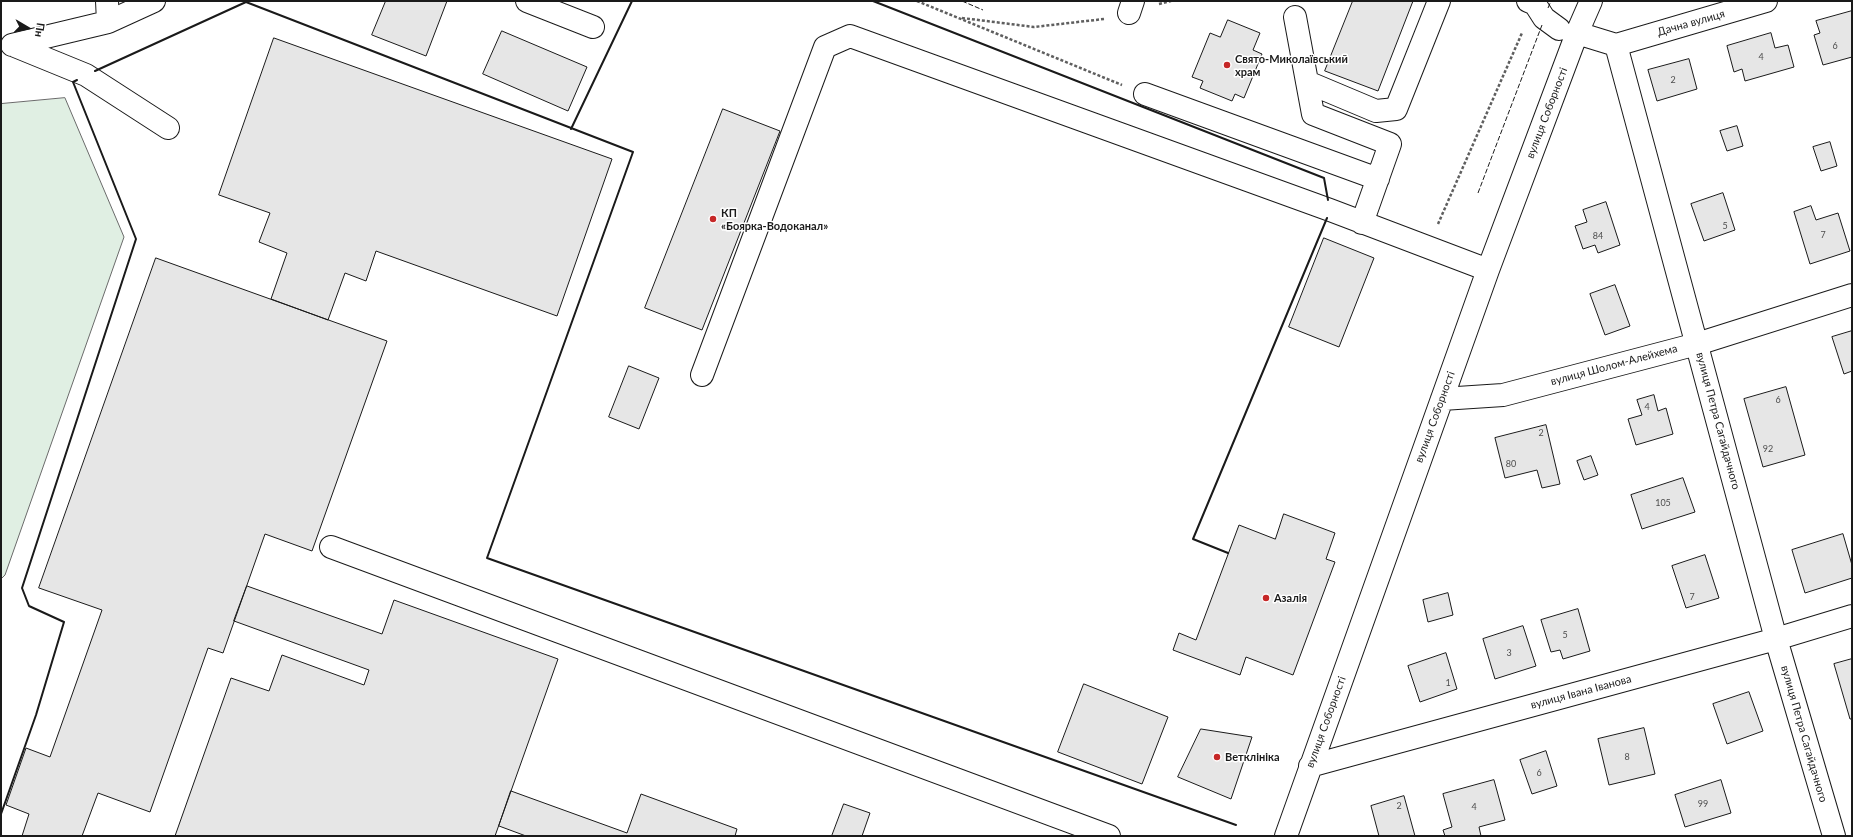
<!DOCTYPE html>
<meta charset="utf-8">
<style>
body{margin:0}
#map{position:relative;width:1853px;height:837px;overflow:hidden;background:#fff;font-family:Lato,sans-serif}
canvas{display:block}
.frame{position:absolute;inset:0;border:2px solid #1a1a1a;pointer-events:none}
.north{position:absolute;left:8px;top:8px;width:40px;height:40px;-webkit-text-stroke:3px #fff;paint-order:stroke;rotate:99deg;font-size:11px;font-weight:700;line-height:16px;text-align:center;color:#1a1a1a}
.north::after{content:'';display:block;margin:auto;width:14px;height:18px;background:#1a1a1a;clip-path:polygon(50% 0,100% 100%,50% 72%,0 100%)}
</style>
<div id="map">
<canvas width="1853" height="837"></canvas>
<div class="frame"></div>
<div class="north">Пн</div>
</div>
<script>
const ctx = document.querySelector('canvas').getContext('2d');
ctx.lineJoin = 'round';
function fill(path, color) { ctx.fillStyle = color; ctx.fill(path, 'evenodd'); }
function stroke(path, color, width, dash) { ctx.strokeStyle = color; ctx.lineWidth = width; ctx.lineCap = dash ? 'butt' : 'round'; ctx.setLineDash(dash || []); ctx.stroke(path); }
function label(font, color, halo, rows, align = 'center') {
  ctx.font = font + ' Lato,sans-serif'; ctx.lineWidth = 3; ctx.setLineDash([]); ctx.textBaseline = 'middle'; ctx.strokeStyle = halo; ctx.fillStyle = color; for (const [text, x, y, turn = 0] of rows) {
    ctx.save(); ctx.translate(x, y); ctx.rotate((+turn || 0) * Math.PI / 180); ctx.textAlign = isNaN(turn) ? turn : align; if (halo) ctx.strokeText(text, 0, 0); ctx.fillText(text, 0, 0); ctx.restore();
  }
}
const green = new Path2D(`
 M65,98L124,237L5,575L1,579V104Z`);
fill(green, '#e0efe3');
stroke(green, '#6a6a6a', 1);
const building = new Path2D(`
 M386,1H447L426,56L372,35Z
 M1353,1H1413L1378,91L1325,71Z
 M1852,11V57L1823,65L1814,35L1820,33L1816,21Z
 M1228,20L1260,33L1253,50L1262,54L1244,98L1235,94L1232,101L1200,88L1203,81L1192,77L1210,33L1220,37Z
 M502,31L587,67L568,111L483,74Z
 M1771,33L1775,48L1788,45L1794,67L1745,81L1742,69L1734,72L1727,46Z
 M274,38L612,159L557,316L376,251L366,281L345,273L328,320L271,299L287,253L259,242L270,213L219,195Z
 M1689,59L1697,89L1657,101L1648,70Z
 M723,109L780,131L702,330L645,308Z
 M1737,126L1743,146L1727,151L1720,131Z
 M1830,142L1837,166L1821,171L1813,147Z
 M1723,193L1735,230L1704,241L1691,204Z
 M1606,202L1620,245L1598,253L1595,245L1583,249L1575,226L1587,222L1583,210Z
 M1811,206L1816,220L1838,213L1850,251L1810,264L1794,212Z
 M1324,238L1374,258L1339,347L1289,327Z
 M156,258L387,341L312,551L265,534L223,653L208,648L150,812L98,793L82,836H22L29,814L6,805L26,748L50,757L102,610L39,588Z
 M1615,285L1630,326L1605,335L1590,294Z
 M1852,331V371L1844,374L1832,337Z
 M629,366L659,378L639,429L609,417Z
 M1786,387L1805,455L1763,467L1744,399Z
 M1654,395L1658,411L1666,408L1673,434L1636,445L1628,419L1642,415L1637,400Z
 M1546,425L1560,484L1542,488L1537,470L1505,478L1495,438Z
 M1591,456L1598,475L1584,480L1577,461Z
 M1683,478L1695,512L1642,529L1631,495Z
 M1284,514L1335,533L1326,559L1335,562L1293,675L1246,657L1240,675L1173,650L1179,633L1196,640L1239,525L1275,539Z
 M1843,534L1852,565V578L1805,593L1792,550Z
 M1705,555L1719,598L1686,608L1672,566Z
 M247,586L382,634L394,600L558,659L495,836H175L231,678L269,691L282,655L364,685L369,670L234,621Z
 M1448,593L1453,615L1428,622L1423,600Z
 M1578,609L1590,651L1563,659L1560,650L1551,652L1541,620Z
 M1523,626L1536,666L1495,679L1483,639Z
 M1446,653L1457,689L1420,702L1408,666Z
 M1852,659V719H1850L1834,664Z
 M1084,684L1168,717L1142,784L1058,752Z
 M1749,692L1763,731L1727,744L1713,704Z
 M1644,728L1655,774L1609,785L1598,739Z
 M1201,729L1252,737L1231,799L1178,777Z
 M1546,751L1557,786L1532,794L1520,760Z
 M1494,780L1505,820L1479,827L1481,836H1445L1443,830L1452,827L1443,794Z
 M1721,780L1731,813L1685,827L1675,795Z
 M511,791L627,833L641,794L737,829L735,836H526L499,826Z
 M1404,796L1415,836H1379L1371,806Z
 M844,804L870,813L862,836H832Z`);
fill(building, '#e6e6e6');
stroke(building, '#1a1a1a', 1);
const minor = new Path2D(`
 M527,1L593,27
 M1528,1L1535,4L1544,18L1559,29
 M1129,13L1133,1
 M1295,17L1313,114L1390,144L1362,223
 M108,22L154,1
 M1577,33L1616,45L1776,639L1834,836
 M12,45L108,22L107,1
 M1616,45L1766,1
 M15,46L86,75L168,128
 M1307,82L1376,111L1396,109L1439,1
 M1145,94L1378,179
 M702,375L825,47L850,36L1330,210L1488,270
 M1442,399L1503,395L1697,344L1852,295
 M331,547L1109,836
 M1310,766L1776,639L1852,616
 M1286,836L1488,270L1577,33L1591,1`);
stroke(minor, '#1a1a1a', 24);
stroke(new Path2D(`
 M917,1L1122,85
 M1159,4L1171,1
 M962,18L1034,27L1104,19
 M1438,224L1522,33`), '#5f5f5f', 2.5, [3, 2]);
stroke(minor, '#fff', 22);
stroke(new Path2D(`
 M962,1L983,10
 M1548,8L1551,1
 M1478,193L1542,25`), '#1a1a1a', 1, [5, 2]);
stroke(new Path2D(`
 M873,1L1324,178L1328,200
 M95,71L246,2L633,152L487,558L1236,825
 M571,129L632,1
 M1228,553L1193,539L1327,218
 M1,814L36,715L64,622L29,606L22,588L136,239L73,82L77,80`), '#1a1a1a', 2);
for (const [x, y, r, color] of [
 [1227,65,4,"#c62828"],
 [713,219,4,"#c62828"],
 [1266,598,4,"#c62828"],
 [1217,757,4,"#c62828"]
]) { const dot = new Path2D(); dot.arc(x, y, r, 0, 2 * Math.PI); ctx.fillStyle = color; ctx.fill(dot); stroke(dot, '#fff', 1.5); }
label('9px', '#4d4d4d', null, [
 ["6",1835,46],
 ["4",1761,57],
 ["2",1673,80],
 ["5",1725,226],
 ["7",1823,235],
 ["84",1598,236],
 ["6",1778,400],
 ["4",1647,407],
 ["2",1541,433],
 ["92",1768,449],
 ["80",1511,464],
 ["105",1663,503],
 ["7",1692,597],
 ["5",1565,635],
 ["3",1509,653],
 ["1",1448,683],
 ["8",1627,757],
 ["6",1539,773],
 ["99",1703,804],
 ["2",1399,806],
 ["4",1474,807]
]);
label('11px', '#1a1a1a', '#fff', [
 ["Дачна вулиця",1691,23,-16],
 ["вулиця Соборності",1547,113,-69],
 ["вулиця Шолом-Алейхема",1614,365,-15],
 ["вулиця Соборності",1435,417,-70],
 ["вулиця Петра Сагайдачного",1718,421,75],
 ["вулиця Івана Іванова",1581,692,-15],
 ["вулиця Соборності",1326,722,-70],
 ["вулиця Петра Сагайдачного",1804,734,74]
]);
label('bold 11px', '#1a1a1a', '#fff', [
 ["Свято-Миколаївський",1235,59],
 ["храм",1235,72],
 ["КП",721,213],
 ["«Боярка-Водоканал»",721,226],
 ["Азалія",1274,598],
 ["Ветклініка",1225,757]
], 'left');
</script>
